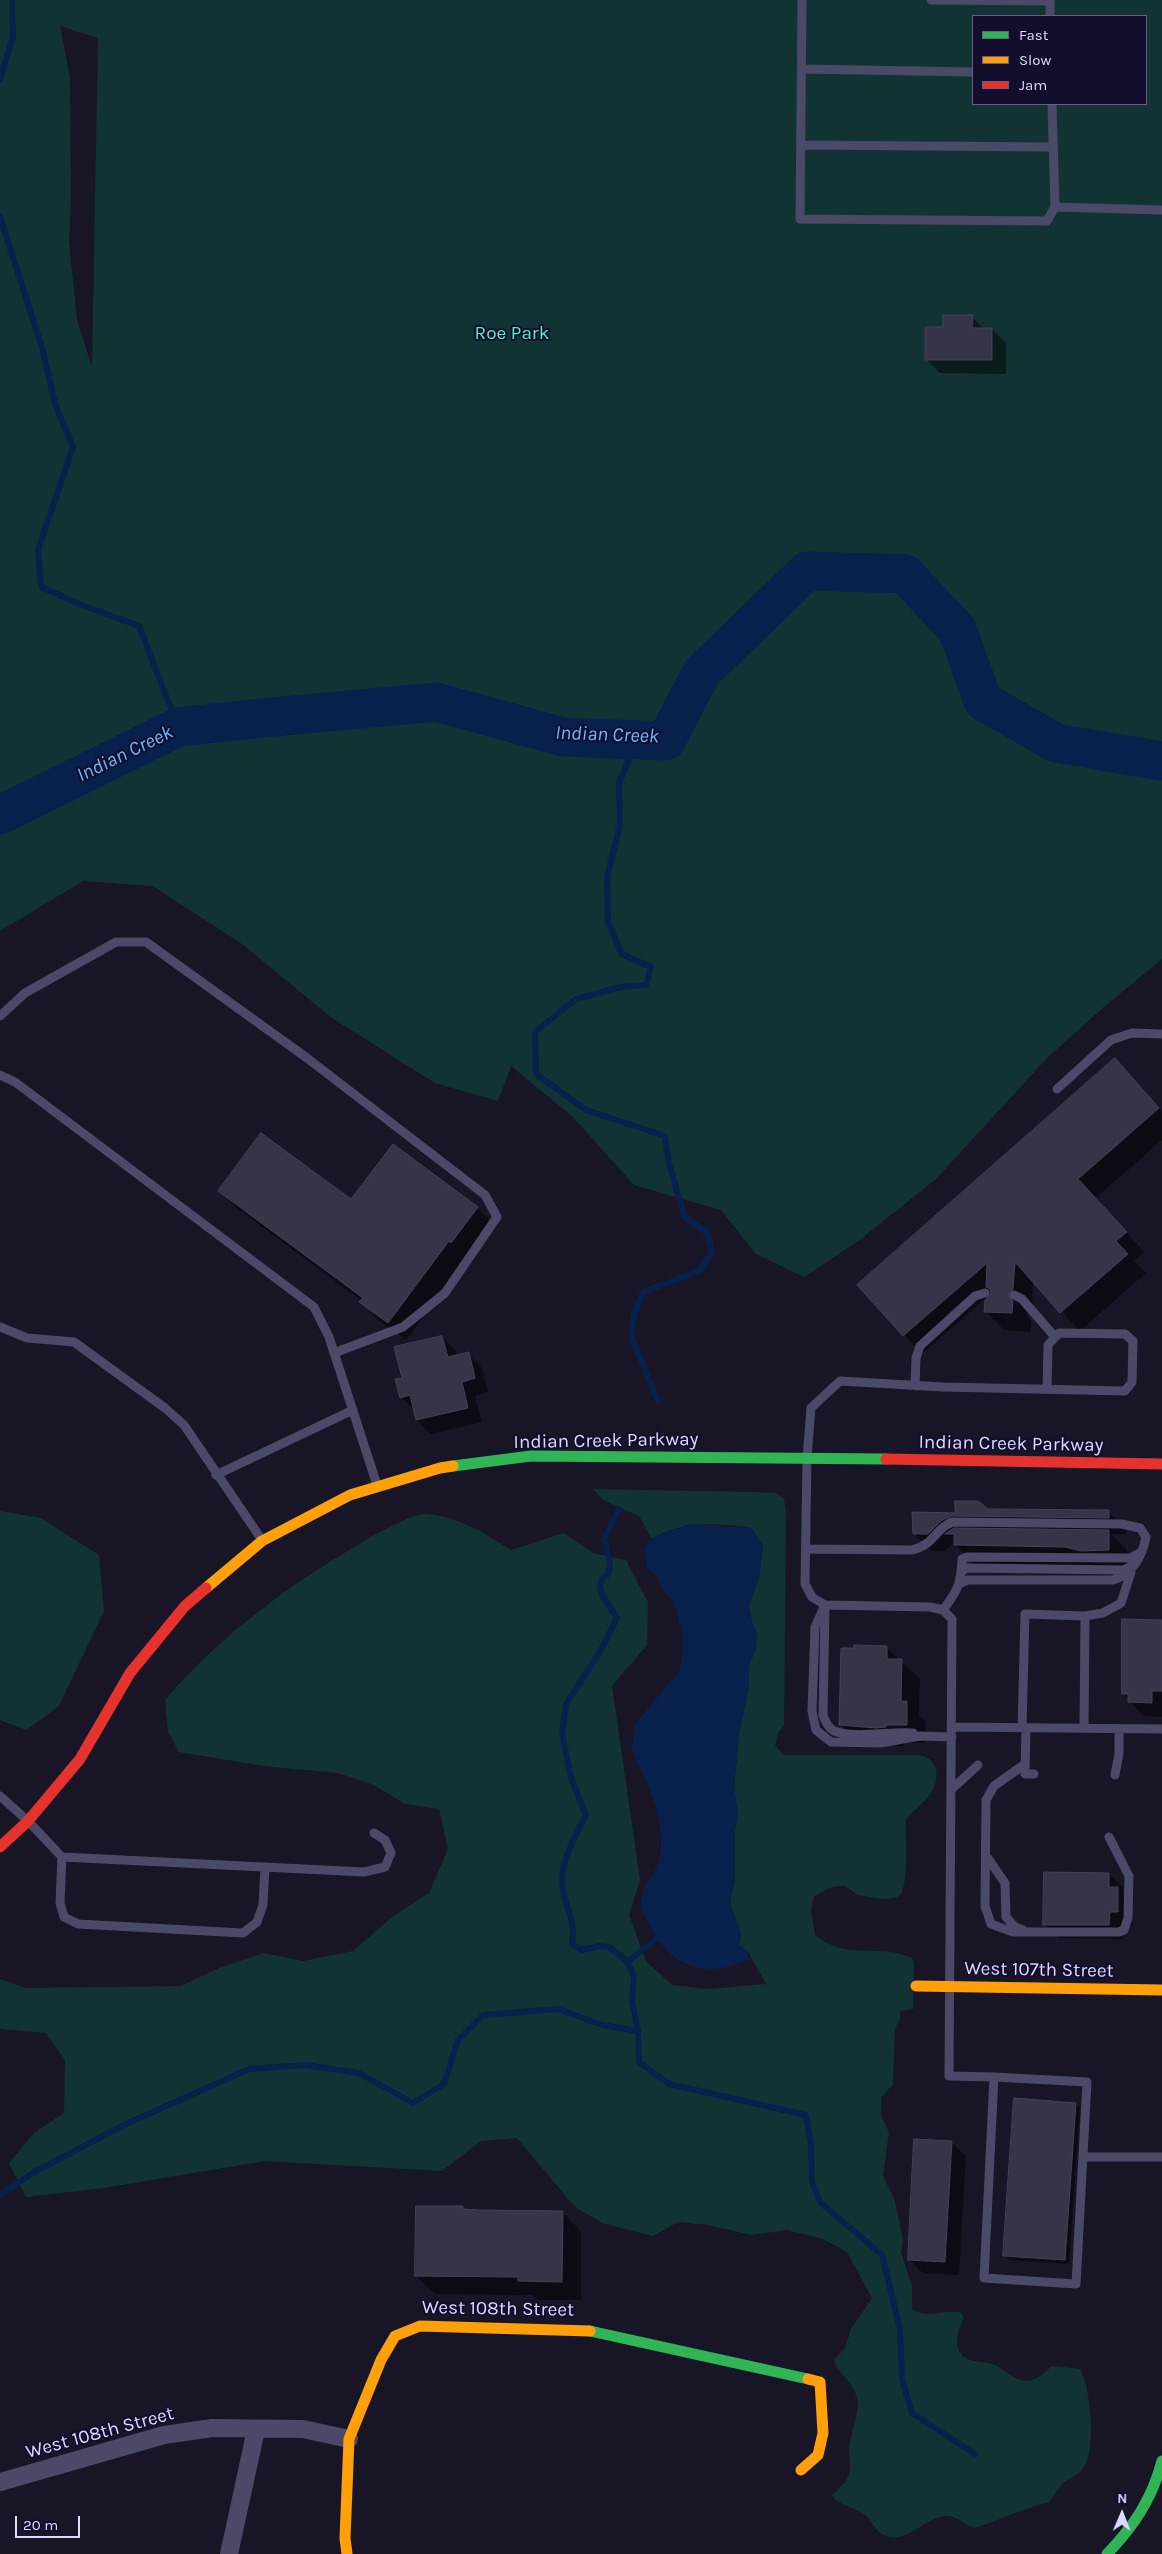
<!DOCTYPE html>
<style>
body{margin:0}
#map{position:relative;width:1162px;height:2554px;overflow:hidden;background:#181526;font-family:Karla,sans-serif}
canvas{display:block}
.legend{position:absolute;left:972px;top:15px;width:175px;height:90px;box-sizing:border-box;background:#130e2d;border:1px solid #646081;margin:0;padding:6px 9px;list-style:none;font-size:15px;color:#dddaff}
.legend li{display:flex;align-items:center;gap:10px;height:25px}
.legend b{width:25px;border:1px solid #646081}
.north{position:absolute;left:1097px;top:2489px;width:50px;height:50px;-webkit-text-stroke:4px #130e2d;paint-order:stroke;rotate:1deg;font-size:14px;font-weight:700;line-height:20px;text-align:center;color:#dddaff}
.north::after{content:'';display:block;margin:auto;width:18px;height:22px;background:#dddaff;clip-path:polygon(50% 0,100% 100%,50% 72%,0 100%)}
.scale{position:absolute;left:15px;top:2516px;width:65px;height:22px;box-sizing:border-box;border:2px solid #dddaff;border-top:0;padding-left:6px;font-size:15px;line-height:18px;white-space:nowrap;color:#dddaff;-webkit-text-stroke:4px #130e2d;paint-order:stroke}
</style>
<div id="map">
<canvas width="1162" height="2554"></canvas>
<ul class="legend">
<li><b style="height:6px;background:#30b455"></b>Fast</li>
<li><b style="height:6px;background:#ff9f0a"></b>Slow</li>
<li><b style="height:6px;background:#e5322d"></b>Jam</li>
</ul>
<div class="north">N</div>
<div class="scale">20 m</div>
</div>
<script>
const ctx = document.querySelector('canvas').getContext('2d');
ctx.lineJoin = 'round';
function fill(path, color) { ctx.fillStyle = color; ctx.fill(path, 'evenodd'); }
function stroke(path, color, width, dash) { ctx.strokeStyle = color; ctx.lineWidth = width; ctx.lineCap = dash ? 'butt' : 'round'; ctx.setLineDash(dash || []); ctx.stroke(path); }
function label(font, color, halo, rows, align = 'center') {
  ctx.font = font + ' Karla,sans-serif'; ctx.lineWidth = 4; ctx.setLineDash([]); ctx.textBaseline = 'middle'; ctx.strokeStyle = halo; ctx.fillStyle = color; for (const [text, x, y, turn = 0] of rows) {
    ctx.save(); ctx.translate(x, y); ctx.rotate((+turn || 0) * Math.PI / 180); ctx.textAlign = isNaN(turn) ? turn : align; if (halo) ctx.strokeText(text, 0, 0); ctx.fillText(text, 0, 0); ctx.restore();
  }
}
fill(new Path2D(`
 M0,0H1162V959L1105,1006L1048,1057L936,1179L862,1238L804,1277L756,1254L721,1210L634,1185L573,1117L511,1066L498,1101L435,1083L332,1018L242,944L153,886L83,881L0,931ZM973,16H1146V104H973ZM60,26L98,38L92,367L77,320L69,242L71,196L70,78Z
 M593,1489L754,1492L776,1493L784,1499L786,1512L784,1726L778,1733L775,1745L783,1755H918C938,1757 941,1778 931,1793C925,1803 913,1810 906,1819C905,1840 909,1872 902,1892C897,1904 869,1897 859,1895C853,1893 849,1887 843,1886C832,1885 824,1891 814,1896L811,1910L815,1935C848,1962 877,1942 912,1958L914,1963L913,2009L900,2011V2018L895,2029L893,2084L881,2098V2116L889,2132L883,2176L895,2201L903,2240L901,2252L912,2286V2309C926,2319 943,2310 960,2312L964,2318C957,2331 951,2351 968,2359C976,2363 986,2361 995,2365C1005,2370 1014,2380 1026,2381C1035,2382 1045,2372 1052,2366L1080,2369C1091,2386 1097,2455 1082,2470C1078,2475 1071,2477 1066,2481C1059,2486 1054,2496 1049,2502C1024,2508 1000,2520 975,2528C965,2525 957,2516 947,2516C926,2516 907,2544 886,2536C873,2531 873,2519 862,2513C852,2507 839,2505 832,2496C836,2490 844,2485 847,2479C853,2469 848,2459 849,2449C850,2435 858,2416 858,2403C858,2387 839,2375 834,2360L845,2348L851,2329L872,2298L847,2252L823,2239L787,2230L751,2235L708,2225L678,2222L653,2236L602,2223L575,2207L517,2138L481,2141L442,2171L264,2161L103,2188L26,2197L9,2163L34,2133L64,2113L65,2060L46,2033L0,2029V1979L26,1988L181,1986L219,1968L264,1953L303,1961L353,1951L392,1917L429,1893L448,1849L439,1809L405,1804L374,1785L338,1773L264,1766L179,1752L168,1732L165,1700C224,1632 289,1585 366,1540C378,1533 412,1514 425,1514C457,1516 485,1533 511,1550L564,1533L593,1553L626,1560L648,1602L647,1645L612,1686L640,1880L629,1915L646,1961L672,1985L707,1989L766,1984L747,1950L739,1946L741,1934L731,1906V1897L735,1880V1830L738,1815L734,1788L739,1734L749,1685V1667L756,1647L749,1605L759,1578L763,1546L751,1528C718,1523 681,1520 652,1539L639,1516L603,1500Z
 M0,1511L41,1518L99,1555L104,1611L59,1706L26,1730L0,1720Z`), '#123333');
fill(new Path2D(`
 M689,1524L750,1528L763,1546L759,1578L749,1605V1613L758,1637L749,1667V1685L739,1734L734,1788L738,1815L735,1830V1880L731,1897V1906L741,1934L739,1946L747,1950L748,1960C708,1979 670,1968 650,1926C647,1919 640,1910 641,1902C641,1886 655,1875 659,1860C663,1847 660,1828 658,1815C656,1799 638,1765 631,1748L636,1723L679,1671L682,1656L683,1637L674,1602L663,1590L656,1575L647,1567L644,1548L654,1537Z`), '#07214c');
fill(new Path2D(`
 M972,317L984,329H992L1006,343V374L940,373L926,359L944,328Z
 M1115,1060L1162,1111V1140L1096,1198L1144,1252L1134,1261L1146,1273L1080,1331L1033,1281L1032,1308L1026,1314L1031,1321V1332L1004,1330L986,1312V1298L922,1354L859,1285Z
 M219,1191L477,1208L495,1226L467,1258L406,1340L378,1320L361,1302L362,1301L237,1208Z
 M442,1337L456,1351L457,1356L468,1354L482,1368L488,1392L475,1396L482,1422L431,1434L417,1420L415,1411L401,1397L403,1379Z
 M988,1511L1109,1512L1126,1529V1534H1111L1127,1550V1569L1101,1570L1085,1565L974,1564L955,1545V1541L945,1551H931L914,1534L913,1513L956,1514Z
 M1162,1621V1717L1143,1716L1123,1693Z
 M887,1648L920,1679L919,1715L926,1721L925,1743H904V1746H896L859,1743L840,1724Z
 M1109,1874L1123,1888V1894L1132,1903V1926H1123V1939L1059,1938L1044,1924Z
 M1076,2104L1080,2108L1069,2264L1009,2260L1004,2256Z
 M951,2142L966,2156L959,2275L923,2273L909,2259Z
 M463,2207L466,2210L562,2212L581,2231V2300H538L533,2295L435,2294L416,2276Z`), '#0007');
stroke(new Path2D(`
 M0,80L13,37L12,0
 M0,216L43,351L55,404L73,447L38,550L41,587L79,604L139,626L178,727
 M658,1401L632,1339L633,1317L643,1292L699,1271L712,1252L707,1233L684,1216L669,1163L665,1136L586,1110L536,1074L535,1032L576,999L621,987L646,985L651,967L622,954L608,922L607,877L620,825L619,783L630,757L658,740
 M619,1509L604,1539L610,1563L609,1573L601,1580L600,1588L604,1598L617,1618L601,1650L566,1704L562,1734L571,1778L586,1815C574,1839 556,1868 564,1895C569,1916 575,1921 572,1944L582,1950L599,1946L609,1947L626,1960L634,1976L632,2001L638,2031L639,2062L669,2084L806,2115L811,2144L812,2182L820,2202L882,2255L900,2329L902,2379L912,2413L975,2454
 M627,1962L657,1938
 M0,2195L36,2171L126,2124L249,2069L305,2065L359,2073L413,2103L444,2084L458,2040L483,2015L558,2009L602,2025L638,2031`), '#07214c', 6);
stroke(new Path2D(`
 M0,815L178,727L262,718L436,702L563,737L666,741L702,672L807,571L905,574L957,629L983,701L1056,743L1162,761`), '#07214c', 39);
const building = new Path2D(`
 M943,315H973L972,328H992V360H925V327H943Z
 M1115,1058L1159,1108L1078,1179L1127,1232L1116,1241L1128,1254L1060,1313L1015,1262L1013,1289L1008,1295L1013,1301L1012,1313L984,1312L985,1300L991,1294L990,1289L986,1287L987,1263L903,1336L857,1285Z
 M261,1133L351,1199L393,1144L478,1207L451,1243L449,1241L388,1323L359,1302L363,1298L218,1191Z
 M442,1336L448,1357L469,1352L475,1378L462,1382L468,1408L416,1420L410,1395L400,1398L395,1379L402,1378L394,1347Z
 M955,1501H978L988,1509L1109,1510V1518L952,1516L942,1520L928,1534H913L912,1512L955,1513Z
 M954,1528L1109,1530V1550L1081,1551L1065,1547L954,1545V1534H945Z
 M1122,1619L1162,1620V1691H1152V1703L1128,1702V1694H1122Z
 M854,1645L887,1646V1659H902L901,1701H907V1725H886V1727L876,1728L839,1725L841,1648H854Z
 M1044,1872L1109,1873V1887H1118V1912H1110L1109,1925H1043Z
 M1014,2098L1076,2103L1065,2260L1003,2256Z
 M914,2139L952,2141L945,2262L908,2260Z
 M416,2206H463V2209L478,2210L563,2211L562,2282L518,2281V2277L415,2276Z`);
fill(building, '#363447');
stroke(building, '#45405a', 1);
stroke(new Path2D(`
 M802,0L800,219L1047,221L1055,207L1162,210
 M931,0L1050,1V16
 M802,69L973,72
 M1052,104L1055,207
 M802,145L1053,147
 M0,1016L25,993L116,942H146L307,1058L485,1195L497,1217L445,1293L403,1327L334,1353
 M0,1075L15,1082L314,1307L329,1337L377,1485
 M1057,1089L1111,1040L1132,1033L1162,1034
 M1014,1295L1022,1299L1055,1337
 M0,1327L27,1338L74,1342L165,1408L184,1425L262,1540
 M915,1386L916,1358L920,1346L975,1296L985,1293
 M216,1475L353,1410
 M806,1549L912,1550C936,1544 933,1530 952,1522L1122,1524L1140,1528L1146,1537C1142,1557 1132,1574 1113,1580H968L961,1583
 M961,1572L967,1568L1123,1570L1134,1565
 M825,1605L815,1627L812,1711L816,1730L831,1742L881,1743L920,1736L952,1737
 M825,1610L823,1715C825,1721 828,1728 834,1731C854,1739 891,1731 913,1733
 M943,1610C958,1590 961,1584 962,1559L967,1557L1130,1558L1140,1553
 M1085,1616L1103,1613L1121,1603L1131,1572
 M952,1727L1162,1729
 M1022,1728L1025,1614L1085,1616L1084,1728
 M1026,1728L1025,1774H1034
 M1025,1764L994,1786L986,1800L985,1906L991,1924L1013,1932H1119L1124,1930L1128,1918L1129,1876L1109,1837
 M1115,1775L1119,1753V1729
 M952,1789L978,1765
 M0,1796L28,1821L62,1857L364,1872L385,1867L391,1853L385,1840L374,1833
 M62,1857L60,1903L64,1917L78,1924L243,1933L257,1922L263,1905L265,1867
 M987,1857L1005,1883L1006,1917L1015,1927L1023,1930
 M994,2077L949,2076L952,1619L943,1610L930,1607L825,1605L812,1597L805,1584L807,1458L811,1408L840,1381L943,1387L1125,1391L1132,1382L1133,1341L1125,1334L1059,1333L1048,1345L1047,1389
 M994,2077L1087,2082L1076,2284L984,2278Z
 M1083,2157H1162`), '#4a4967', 9);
stroke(new Path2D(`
 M0,2482L164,2435L212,2428L303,2429L349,2439
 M229,2554L256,2430`), '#4a4967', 18);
stroke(new Path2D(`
 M453,1466L531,1456L886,1459
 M590,2331L808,2379
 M1107,2554C1134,2526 1152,2499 1162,2461`), '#30b455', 11);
stroke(new Path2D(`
 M206,1588L262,1541L350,1495L440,1468L453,1466
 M916,1986L1162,1990
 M801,2470L818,2455L823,2433L820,2382L808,2379
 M347,2554L345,2538L349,2439L381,2360L395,2336L420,2326L590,2331`), '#ff9f0a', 11);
stroke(new Path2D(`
 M886,1459L1162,1464
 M0,1847L28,1821L80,1759L130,1673L185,1606L206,1588`), '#e5322d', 11);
label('19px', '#58edc4', '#130e2d', [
 ["Roe Park",512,334]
]);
label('19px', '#dddaff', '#130e2d', [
 ["Indian Creek Parkway",606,1441,-1],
 ["Indian Creek Parkway",1011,1444,1],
 ["West 107th Street",1039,1970,1],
 ["West 108th Street",498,2309,1],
 ["West 108th Street",100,2433,-15]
]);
label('italic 20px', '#68bdff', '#130e2d', [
 ["Indian Creek",607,735,2],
 ["Indian Creek",125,754,-26]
]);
</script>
